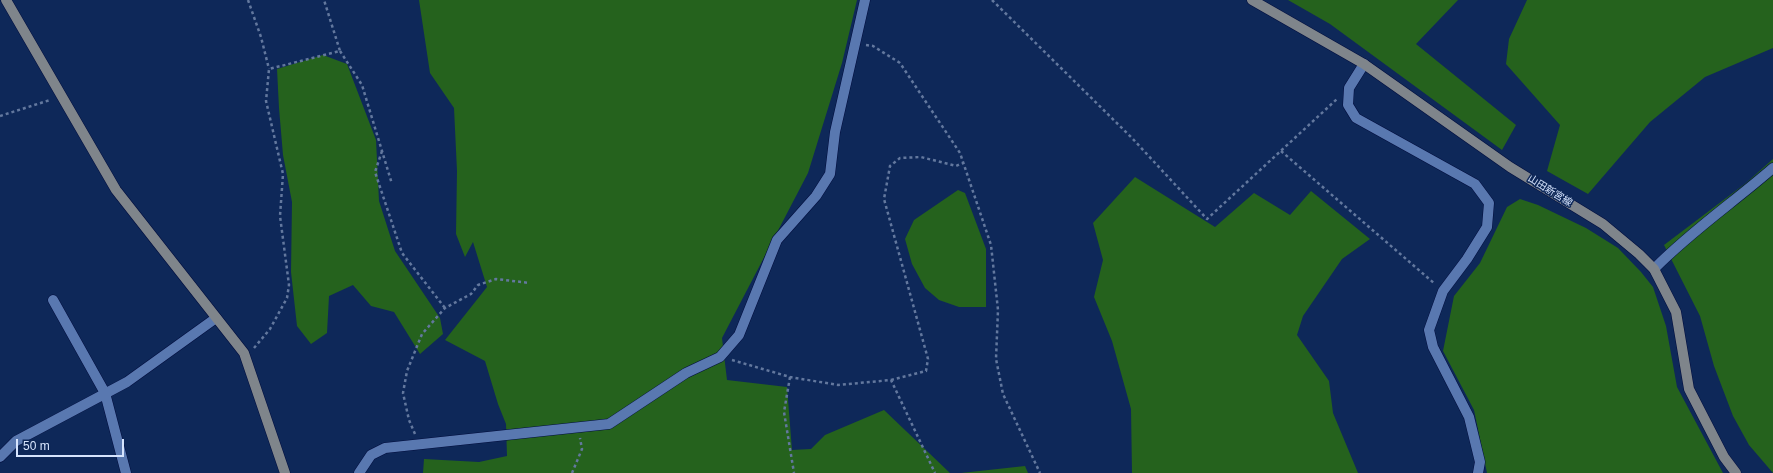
<!DOCTYPE html>
<meta charset="utf-8">
<style>
body{margin:0}
#map{position:relative;width:1773px;height:473px;overflow:hidden;background:#0e2859;font-family:Arial,sans-serif}
canvas{display:block}
.scale{position:absolute;left:16px;top:439px;width:108px;height:18px;box-sizing:border-box;border:2px solid #d6e4fd;border-top:0;padding-left:5px;font-size:12px;line-height:14px;white-space:nowrap;color:#d6e4fd;-webkit-text-stroke:3px #0e2859;paint-order:stroke}
</style>
<div id="map">
<canvas width="1773" height="473"></canvas>
<div class="scale">50 m</div>
</div>
<script>
const ctx = document.querySelector('canvas').getContext('2d');
ctx.lineJoin = 'round';
function fill(path, color) { ctx.fillStyle = color; ctx.fill(path, 'evenodd'); }
function stroke(path, color, width, dash) { ctx.strokeStyle = color; ctx.lineWidth = width; ctx.lineCap = dash ? 'butt' : 'round'; ctx.setLineDash(dash || []); ctx.stroke(path); }
function label(font, color, halo, rows, align = 'center') {
  ctx.font = font + ' Arial,"Noto Sans JP",sans-serif'; ctx.lineWidth = 3; ctx.setLineDash([]); ctx.textBaseline = 'middle'; ctx.strokeStyle = halo; ctx.fillStyle = color; for (const [text, x, y, turn = 0] of rows) {
    ctx.save(); ctx.translate(x, y); ctx.rotate((+turn || 0) * Math.PI / 180); ctx.textAlign = isNaN(turn) ? turn : align; if (halo) ctx.strokeText(text, 0, 0); ctx.fillText(text, 0, 0); ctx.restore();
  }
}
fill(new Path2D(`
 M419,0H857L842,63L808,173L722,338L727,380L787,387L792,450L811,449L825,435L884,410L950,473H423L424,459L479,462L507,456L506,424L498,404L485,361L445,340L487,287L473,242L465,257L456,234L457,171L454,108L430,73Z
 M1288,0H1458L1416,44L1516,125L1502,150L1330,24Z
 M1527,0H1773V48L1705,77L1650,122L1588,194L1547,171L1560,125L1506,64L1509,39Z
 M323,55L347,64L376,140L379,201L395,251L440,318L443,334L420,354L394,312L371,306L353,285L329,296L327,333L311,344L297,326L291,272L292,202L283,155L279,108L277,69Z
 M1773,159V473L1749,445L1733,416L1714,366L1700,316L1664,245L1746,183Z
 M1135,177L1215,227L1254,193L1290,215L1311,191L1370,239L1342,259L1303,316L1297,335L1329,381L1333,413L1358,473H1132L1131,409L1112,341L1094,297L1103,260L1093,223Z
 M958,190L965,193L986,249V307H959L939,300L925,288L912,264L905,239L914,220Z
 M1520,199L1538,205L1586,228L1618,248L1641,272L1653,287L1666,326L1677,387L1723,473H1487L1474,410L1443,351L1454,296L1480,263L1507,207Z
 M1025,466L1028,473H961Z`), '#25621d');
const street = new Path2D(`
 M1364,64L1349,88L1348,105L1356,118L1475,184L1489,203L1487,227L1467,259L1443,291L1429,330L1433,347L1469,417L1480,462L1478,473
 M1654,269C1690,232 1734,202 1773,168
 M53,300L105,393L126,473
 M0,457L16,441L127,382L216,318
 M359,473L371,455L385,448L609,424L686,373L720,357L739,335L777,240L816,196L830,174L835,132L865,0`);
const secondary = new Path2D(`
 M6,0L116,190L244,353L285,473
 M1252,0L1364,64L1510,167L1603,224L1639,254L1654,269L1676,312L1689,389L1724,457L1736,473`);
stroke(street, '#000d3d', 11);
stroke(secondary, '#000d3d', 11);
stroke(new Path2D(`
 M248,0L261,37L269,69
 M992,0L1132,138L1207,219L1337,99
 M866,45L873,46L900,63L960,153L991,245L998,310L996,359L1003,394L1040,473
 M340,51L362,85L392,184
 M0,116L50,100
 M382,151L375,172L402,253L445,308
 M1281,151L1435,284
 M254,348L270,329L287,298L289,285L280,216L283,174L266,101L269,69L340,51L324,0
 M732,360L790,377L838,385L891,380L935,473
 M790,377L784,412L794,473
 M891,380L926,371L928,359L884,199L890,166L900,158L921,157L956,166L963,163
 M415,434L409,420L403,393L407,371L422,334L445,308L471,294L478,285L496,279L530,283
 M572,473L582,449L580,438`), '#63789e', 2.5, [3, 3]);
stroke(street, '#5978b0', 10);
stroke(secondary, '#7f858b', 10);
label('10px', '#d6e4fd', '#0e2859', [
 ["山田新宮線",1550,191,32]
]);
</script>
